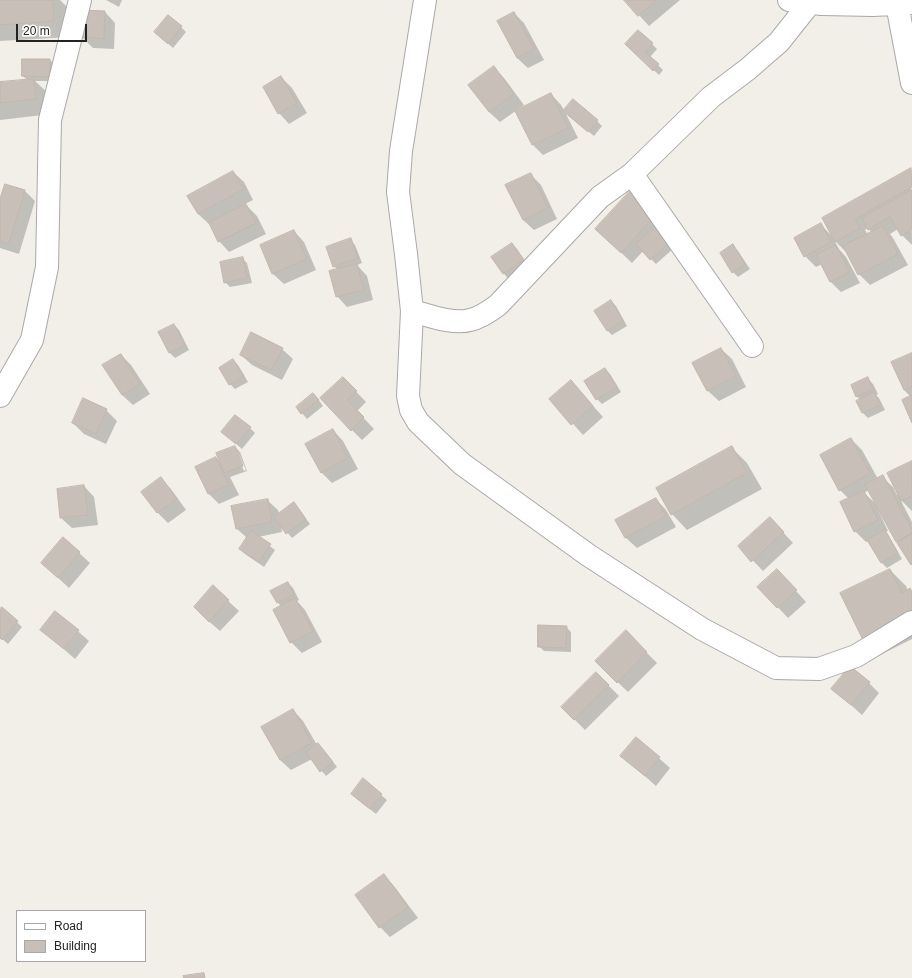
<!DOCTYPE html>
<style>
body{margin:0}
#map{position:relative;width:912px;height:978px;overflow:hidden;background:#f2efe9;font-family:Arial,sans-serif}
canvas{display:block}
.legend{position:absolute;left:16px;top:910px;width:130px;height:52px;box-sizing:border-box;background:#fff;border:1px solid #a7a7a7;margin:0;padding:5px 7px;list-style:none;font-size:12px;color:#222}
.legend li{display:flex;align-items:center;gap:8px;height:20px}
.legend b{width:20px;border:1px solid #a7a7a7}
.scale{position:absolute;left:16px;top:24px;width:71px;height:18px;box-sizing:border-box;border:2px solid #222;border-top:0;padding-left:5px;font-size:12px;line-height:14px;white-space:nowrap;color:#222;-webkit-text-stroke:3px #fff;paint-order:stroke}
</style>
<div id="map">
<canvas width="912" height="978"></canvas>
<ul class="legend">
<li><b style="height:5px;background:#fff"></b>Road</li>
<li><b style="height:11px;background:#c7bfb8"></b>Building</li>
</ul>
<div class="scale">20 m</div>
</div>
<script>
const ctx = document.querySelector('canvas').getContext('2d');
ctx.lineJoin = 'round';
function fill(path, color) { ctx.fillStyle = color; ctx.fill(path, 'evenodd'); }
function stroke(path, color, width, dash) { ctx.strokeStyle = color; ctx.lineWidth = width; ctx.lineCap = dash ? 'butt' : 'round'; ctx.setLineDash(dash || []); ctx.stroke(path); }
fill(new Path2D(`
 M0,0H60L68,8L70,37L0,41Z
 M106,0H122L119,7Z
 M625,0H680L649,26Z
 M105,12L115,23L114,49L93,48L82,37Z
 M514,13L524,23L544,60L528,68L517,58Z
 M181,27L186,32L173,48L155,32Z
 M652,44L657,49L650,57L663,70L659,75L631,49Z
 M23,60H50L55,65V81H35L50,95L51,114L0,120V83L27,80L23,76Z
 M494,67L504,78L524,105L500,122L489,112Z
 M281,77L292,88L307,113L289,124L279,113Z
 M551,94L561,105L565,112L597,121L602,126L594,136L565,112L578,138L543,155L533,145Z
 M911,169L912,245L902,235L898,229L890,234L893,238L908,265L870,285L859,274L846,252L834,240L839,249L846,257L860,283L841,292L831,282L822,264L816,267L805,256L795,239L821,225L832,236ZM868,228L872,233L868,235L865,230Z
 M233,172L244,182L253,200L245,204L257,216L266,234L229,252L219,241L210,224H209L198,214L189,196Z
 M530,174L541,185L557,219L534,230L523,220Z
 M25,191L35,201L19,254L0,248V202Z
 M630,192L674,248L656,264L643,251L632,263L607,239Z
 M294,231L304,242L316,270L284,284L273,274L261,246Z
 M350,240L355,245L362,263L357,265L367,276L373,300L347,307L337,296L338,270L334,266Z
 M512,244L517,249L528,266L509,279L504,274L493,257Z
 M733,246L738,251L750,269L738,277L733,272L721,253Z
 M242,258L247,263L252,283L230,287L225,282Z
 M611,301L616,306L627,326L612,335L607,330Z
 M174,325L179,330L189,350L175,358L170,353Z
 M282,349L293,359L282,380L252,365L241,355Z
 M721,349L732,359L746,387L719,401L708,391L693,363Z
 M912,354V420L911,397L904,390Z
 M121,355L131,365L150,394L133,405L122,395Z
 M233,360L238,365L248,382L235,389L230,384Z
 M605,369L610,374L621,392L602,404L597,399Z
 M343,378L366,402L357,411L374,429L362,440L352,430Z
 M868,379L873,384L878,394L876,395L879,398L885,410L868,418L863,413L858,401L860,400L857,396Z
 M571,381L603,417L583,435L551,399Z
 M318,399L323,406L307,419L297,407Z
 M106,410L117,421L106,444L84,434L73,423Z
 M250,428L255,433L242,449L228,437Z
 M333,430L343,441L358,469L332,483L322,473Z
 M851,439L862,450L878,479L882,477L893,487L897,495L899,494L912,462V511L900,499L912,522V565L897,541L869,490L864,493L875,503L888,531L885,532L889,536L902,559L887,568L882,563L869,540L866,542L855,531L849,499L840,490Z
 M235,447L240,452L247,471L230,477L239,495L219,504L209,494L196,467L216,458L222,464ZM236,452H238L246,470L244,471Z
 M732,448L747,463L762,489L687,530L672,514Z
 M161,479L171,489L186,510L168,523L158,513L142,492Z
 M84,486L94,497L98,525L72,528L61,518Z
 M656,499L666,510L676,527L637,548L626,538L616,520Z
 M267,500L278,510L279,514L294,503L310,524L292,538L281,525L282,532L258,537L275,550L264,567L245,554L240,549L247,538L237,529Z
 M780,529L793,543L763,571L739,546Z
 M63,538L90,563L69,588L42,563Z
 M890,570L906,586L908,591L910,590L912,591V639L880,655L864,639Z
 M787,581L806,602L788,618L759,587Z
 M288,583L293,588L299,600L297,601L305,610L322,642L302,653L291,642L282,607L278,603Z
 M213,587L239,611L220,631L205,618Z
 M2,608L22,627L8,644L0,637V611Z
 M56,612L89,641L75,659L42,630Z
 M566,627L571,632V652L544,651L539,646Z
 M626,632L657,663L628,692L596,661Z
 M596,673L619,696L585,730L562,707Z
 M869,683L879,693L862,715L833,689Z
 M293,710L303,721L317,745L318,744L323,749L337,767L326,776L312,759L291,770L280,760L262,727Z
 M636,738L670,768L656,786L622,756Z
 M363,780L387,800L376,814L357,799Z
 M384,875L394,886L418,918L390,937L380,927Z`), '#0003');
const building = new Path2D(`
 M0,0H53L54,21L0,25Z
 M624,0H657L638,16Z
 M82,10L105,11L104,39L81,37Z
 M514,12L534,49L517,58L497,21Z
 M168,15L182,26L168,44L154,32Z
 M638,30L653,43L645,52L659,64L653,71L625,44Z
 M22,59H50V77L22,76Z
 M494,66L514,94L489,112L468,85Z
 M281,76L297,103L278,114L263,87Z
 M34,79L36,99L0,103V82Z
 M551,93L568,128L532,145L515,111Z
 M573,99L598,120L588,132L563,111Z
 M911,168L912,187L855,219L860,228L835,242L822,218Z
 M233,171L244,189L198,214L187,196Z
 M531,173L548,208L523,220L505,185Z
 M5,184L25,190L9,244L0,241V199Z
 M912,190V229L901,236L890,217L868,230L862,218Z
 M630,191L656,215L621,253L595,229Z
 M246,204L256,223L218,242L209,223Z
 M821,223L831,242L804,257L794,238Z
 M883,226L898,254L858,275L843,246Z
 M656,227L670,242L650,260L636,244Z
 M294,230L307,259L272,274L260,245Z
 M351,238L358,258L333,267L326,247Z
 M512,243L524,260L503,274L491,257Z
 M733,244L745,264L732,273L720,253Z
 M836,245L850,272L830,282L816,255Z
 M243,257L247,278L224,283L220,262Z
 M357,264L364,290L336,297L329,271Z
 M611,300L623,321L607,331L594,311Z
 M174,324L185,345L169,353L158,332Z
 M251,332L283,348L271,370L240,355Z
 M721,348L736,376L707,391L692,363Z
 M912,353V387L904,390L891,362Z
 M121,354L140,384L122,395L102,365Z
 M233,359L244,376L229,385L219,368Z
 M605,368L617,387L596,400L584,381Z
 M343,377L357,391L347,400L364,417L351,431L320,398Z
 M868,377L873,389L856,397L851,385Z
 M571,380L593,406L571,425L549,399Z
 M874,392L881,405L862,413L856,401Z
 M313,393L319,400L301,414L296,407Z
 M912,395V423L902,400Z
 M83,398L107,409L96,434L72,423Z
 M235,415L251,427L236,444L221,432Z
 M333,429L348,458L321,473L305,444Z
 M851,438L870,473L839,491L820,455Z
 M235,446L243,466L224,473L216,453Z
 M732,446L747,473L671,515L656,488Z
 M216,457L229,485L208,494L195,467Z
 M912,461V496L901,501L887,473Z
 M883,475L912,529V533L896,542L865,485Z
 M161,477L177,499L157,513L141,492Z
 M84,485L88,515L60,518L57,489Z
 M864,491L878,520L854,532L840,502Z
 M656,498L666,516L625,538L615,520Z
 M268,499L272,522L236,529L231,506Z
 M294,502L306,519L286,534L274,517Z
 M770,517L784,532L751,562L738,546Z
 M885,530L898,553L881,563L867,540Z
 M251,531L271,544L259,562L239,549Z
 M912,534V564L911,565L897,543Z
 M63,537L80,552L58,578L41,563Z
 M777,569L797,590L777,608L757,587Z
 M890,569L902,593L910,588L912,592V616L863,640L840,593Z
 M288,582L294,595L277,603L270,591Z
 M213,585L229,600L209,622L194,607Z
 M295,598L313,631L290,643L273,610Z
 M2,607L18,621L2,640L0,638V609Z
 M55,611L79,630L64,649L40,630Z
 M538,625L567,626L566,648L538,647Z
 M626,630L647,652L617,683L595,661Z
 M850,666L870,682L851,705L831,689Z
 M596,672L609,685L574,720L561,707Z
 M293,709L312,743L280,760L261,727Z
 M636,737L660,757L645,776L620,756Z
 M318,743L333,762L320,772L306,752Z
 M363,778L382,794L370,809L351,794Z
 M384,874L408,907L379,928L355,895Z
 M204,973L205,978H184L183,976Z`);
fill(building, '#c7bfb8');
stroke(building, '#c4b6ab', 1);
const street = new Path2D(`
 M425,0L401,151L398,192L406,254L412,311C428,315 453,325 470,320C480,318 490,311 498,305L600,197L632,174L711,97L748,69L779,42L810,3
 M789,0L822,4L873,5L912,3
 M897,4L912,83
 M632,174L752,346
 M412,311L408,396L411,410L418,422L462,464L588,555L702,629L776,668L819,669L856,656L912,622
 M0,396L32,340L47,267L50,120L80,0`);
stroke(street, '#a9a9a9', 24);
stroke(street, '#fff', 22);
</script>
